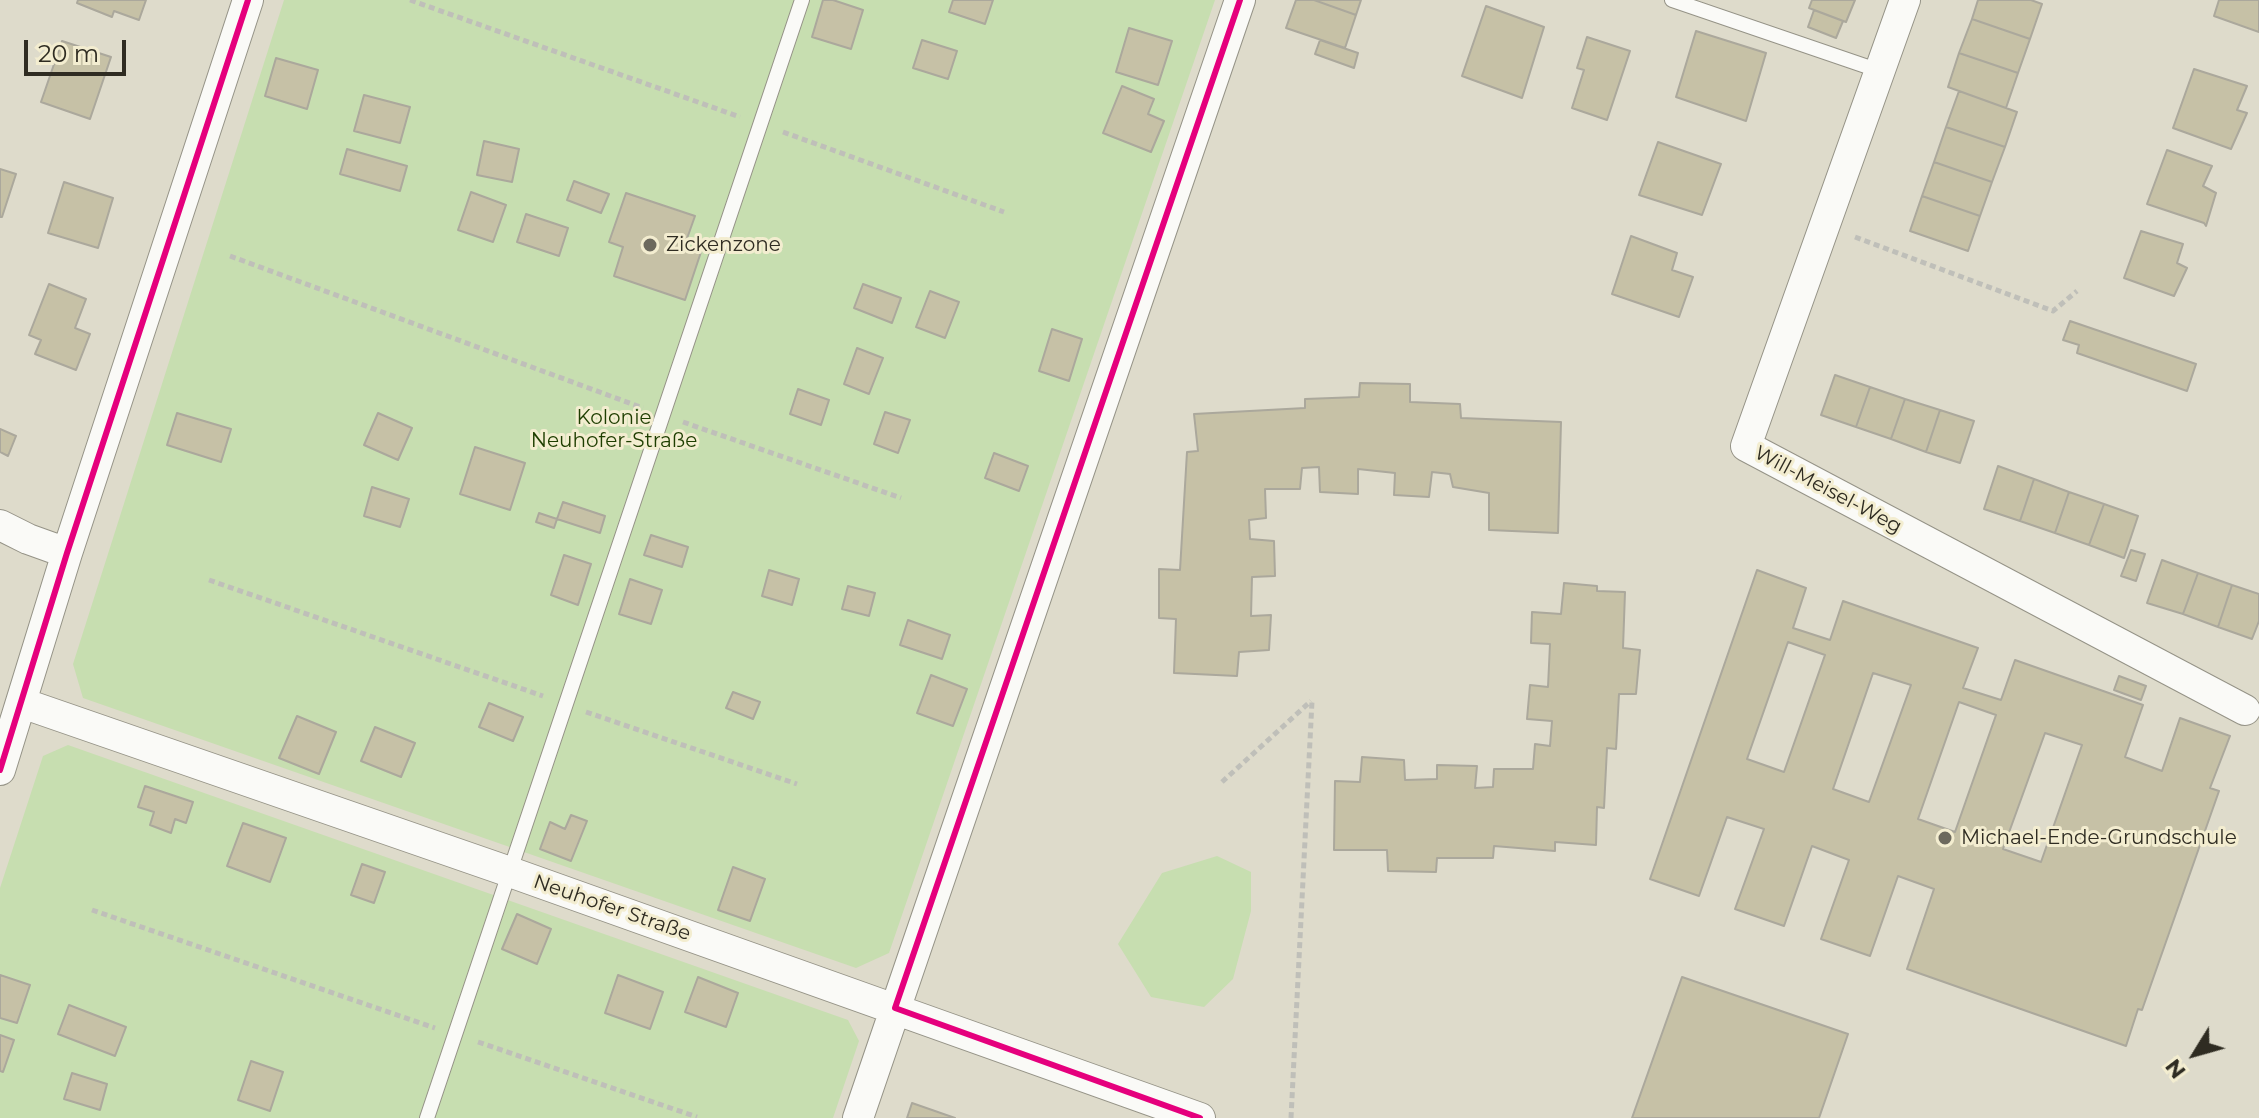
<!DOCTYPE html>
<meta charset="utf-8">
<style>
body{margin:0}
#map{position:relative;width:2259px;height:1118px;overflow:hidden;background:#dedbcb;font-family:Montserrat,sans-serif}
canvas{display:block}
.north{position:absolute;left:2155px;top:1014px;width:80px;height:80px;-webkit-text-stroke:6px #f3edd0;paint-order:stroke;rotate:233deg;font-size:22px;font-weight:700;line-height:32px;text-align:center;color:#2f2c22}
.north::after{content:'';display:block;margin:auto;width:28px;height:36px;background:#2f2c22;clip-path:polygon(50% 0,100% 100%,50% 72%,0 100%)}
.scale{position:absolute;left:24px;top:40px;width:102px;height:36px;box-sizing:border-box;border:4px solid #2f2c22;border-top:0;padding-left:10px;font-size:24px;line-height:28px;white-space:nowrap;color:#2f2c22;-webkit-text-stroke:6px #f3edd0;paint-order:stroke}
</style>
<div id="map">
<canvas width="2259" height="1118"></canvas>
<div class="north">N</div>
<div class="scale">20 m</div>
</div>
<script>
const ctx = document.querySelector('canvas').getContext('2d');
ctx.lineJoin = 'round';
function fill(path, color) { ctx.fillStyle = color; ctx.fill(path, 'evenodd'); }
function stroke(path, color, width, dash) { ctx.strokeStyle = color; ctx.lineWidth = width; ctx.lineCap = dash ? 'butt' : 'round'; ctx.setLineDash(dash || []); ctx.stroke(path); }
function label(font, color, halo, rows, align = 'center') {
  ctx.font = font + ' Montserrat,sans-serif'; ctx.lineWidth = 6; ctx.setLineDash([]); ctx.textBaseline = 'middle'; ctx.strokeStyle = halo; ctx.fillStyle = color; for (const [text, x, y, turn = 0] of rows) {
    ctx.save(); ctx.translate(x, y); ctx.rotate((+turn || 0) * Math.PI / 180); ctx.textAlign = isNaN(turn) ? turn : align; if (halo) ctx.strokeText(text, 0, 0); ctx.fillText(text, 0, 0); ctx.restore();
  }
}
fill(new Path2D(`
 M284,0H1215L889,953L856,968L83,698L73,664Z
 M68,745L848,1020L859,1041L833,1118H0V888L43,756Z
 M1217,856L1251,872V911L1233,979L1204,1007L1151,997L1118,944L1162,873Z`), '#c7deb0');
const building = new Path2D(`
 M78,0H146L139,20L114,11L112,17L77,3Z
 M823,0H833L863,10L851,49L812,37Z
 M953,0H993L985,24L949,12Z
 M1296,0H1314L1356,15L1345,48L1286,28Z
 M1314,0H1361L1356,15Z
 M1812,0H1855L1846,22L1809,8Z
 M1978,0H2031L2042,4L2030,39L1972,19Z
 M2219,0H2259V32L2214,16Z
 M1486,6L1544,27L1522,98L1462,76Z
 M1814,10L1843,21L1836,38L1808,27Z
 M1972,19L2030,39L2018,73L1959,53Z
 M1129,28L1172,41L1158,85L1116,72Z
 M1696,31L1766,53L1746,121L1676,97Z
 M1587,37L1630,51L1607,120L1572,108L1584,70L1577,68Z
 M922,40L957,51L948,79L913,68Z
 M1320,40L1358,53L1354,68L1315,54Z
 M62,41L111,57L90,119L41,102Z
 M1959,53L2018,73L2006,108L1948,87Z
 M276,58L318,70L307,109L265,96Z
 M2194,69L2247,86L2237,110L2247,113L2231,149L2173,128Z
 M1122,86L1154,99L1148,114L1164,121L1151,152L1103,133Z
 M1959,91L2017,112L2005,147L1946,127Z
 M364,95L410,107L400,143L354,131Z
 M1946,127L2005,147L1992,182L1934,162Z
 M484,141L519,149L512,182L477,175Z
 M1658,142L1721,164L1702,215L1639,195Z
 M347,149L407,166L400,191L340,174Z
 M2167,150L2212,166L2203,186L2216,193L2206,226L2204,223L2147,204Z
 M1934,162L1992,182L1980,216L1922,196Z
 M0,169L16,174L2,217H0Z
 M574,181L609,194L601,213L567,200Z
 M64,182L113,198L98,248L48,233Z
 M471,192L506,205L493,242L458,230Z
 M626,193L695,216L684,247L701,252L685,300L614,276L623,247L609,242Z
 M1922,196L1980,216L1968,251L1910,231Z
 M526,214L568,228L559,256L517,242Z
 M2141,231L2183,244L2177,263L2187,268L2174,296L2124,278Z
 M1631,236L1677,253L1672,270L1693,277L1679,317L1612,294Z
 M49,284L86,299L75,328L90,334L76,370L35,354L41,340L29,335Z
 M863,284L901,298L892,323L854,308Z
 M930,291L959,302L945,338L916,327Z
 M2070,321L2196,364L2187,391L2077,353L2079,345L2063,340Z
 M1052,329L1082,339L1069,381L1039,371Z
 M857,348L883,358L869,394L844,384Z
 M1835,375L1870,387L1856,427L1821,415Z
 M1360,383L1410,384V402L1460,404L1461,418L1561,422L1558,533L1489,530V493L1453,487L1450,474L1432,472L1429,497L1394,495L1395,473L1358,469V494L1320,492L1319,467L1302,468L1300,489H1265L1266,518L1249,520L1250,539L1274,541L1275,576L1252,577L1251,616L1271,615L1269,650L1239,652L1237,676L1174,673L1176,619L1159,618V569L1180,570L1187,452L1198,451L1194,414L1305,408V399L1359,397Z
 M1870,387L1905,399L1891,439L1856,427Z
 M798,389L829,400L821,425L790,414Z
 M1905,399L1940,410L1926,452L1891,439Z
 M1940,410L1974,421L1960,463L1926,452Z
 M885,412L910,420L898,453L874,444Z
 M177,413L231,429L221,462L167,445Z
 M378,413L412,428L398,460L364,445Z
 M0,429L16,436L8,456L0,452Z
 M475,447L525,463L510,510L460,494Z
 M994,453L1028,466L1019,491L985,478Z
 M1998,466L2034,479L2020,521L1984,509Z
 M2034,479L2069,492L2055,533L2020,521Z
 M372,487L409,499L400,527L364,516Z
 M2069,492L2104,504L2089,545L2055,533Z
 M563,502L605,516L600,533L557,519Z
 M2104,504L2138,516L2124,558L2089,545Z
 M539,513L557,519L554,528L536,522Z
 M651,535L688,547L682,567L644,555Z
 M2131,550L2145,554L2136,581L2121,576Z
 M564,555L591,564L578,605L551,595Z
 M2162,560L2198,573L2183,614L2147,603Z
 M769,570L799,579L792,605L762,596Z
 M1757,570L1806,588L1793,628L1830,640L1843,601L1978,648L1963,688L2001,700L2015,660L2143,705L2125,757L2162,771L2180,718L2230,736L2210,788L2219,791L2142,1010L2138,1009L2126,1046L1907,969L1934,889L1898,876L1870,956L1821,939L1849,860L1812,846L1784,926L1735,909L1764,829L1727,817L1699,896L1650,879ZM1788,642L1825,655L1784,772L1747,759ZM1873,673L1911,685L1869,802L1833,789ZM1959,702L1996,715L1955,832L1918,819ZM2045,733L2082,745L2041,862L2003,849Z
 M2198,573L2232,585L2218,627L2183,614Z
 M630,579L662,590L651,624L619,614Z
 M1564,583L1597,586V591L1625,592L1623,648L1640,650L1636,694H1619L1616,749L1607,748L1604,808L1597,807L1596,845L1555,842V851L1494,846L1493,858H1437L1436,872L1388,871L1387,850H1334L1335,781L1360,782L1362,757L1404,760L1405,780L1437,779V765L1477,766L1475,788L1493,787L1494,769H1533L1535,744L1550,746L1552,721L1527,719L1530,685L1548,687L1550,644L1531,643L1532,612L1561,614Z
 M2232,585L2259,594V621L2252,639L2218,627Z
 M848,586L875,593L869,616L842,609Z
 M908,620L950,635L942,659L900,645Z
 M931,675L967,689L953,726L917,713Z
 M2119,676L2146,686L2141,700L2114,690Z
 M733,692L760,702L753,719L726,708Z
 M489,703L523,717L513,741L479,727Z
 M297,716L336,732L319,774L279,758Z
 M375,727L415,743L401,777L361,761Z
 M145,786L193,802L186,823L175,819L171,833L150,825L154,812L138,807Z
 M571,815L587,821L571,861L540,849L550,822L565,829Z
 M243,823L286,838L270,882L227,866Z
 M362,864L385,872L374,903L351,895Z
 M733,867L765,879L750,921L718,910Z
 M517,914L551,929L537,964L502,949Z
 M0,975L30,985L17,1023L0,1018Z
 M618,975L663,992L650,1029L605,1013Z
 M698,977L738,993L726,1027L685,1012Z
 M1682,977L1848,1034L1819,1118H1632Z
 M69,1005L126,1027L115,1056L58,1034Z
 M0,1035L14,1040L3,1072L0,1071Z
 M251,1061L283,1072L270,1111L238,1100Z
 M72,1073L107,1084L100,1110L64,1099Z
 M912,1103L955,1118H907Z`);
fill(building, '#c6c1a6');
stroke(building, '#aba89c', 2);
const service = new Path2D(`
 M1672,0L1880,71
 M427,1118L802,0`);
const minor = new Path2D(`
 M1905,0L1746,446L2245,710
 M0,525L28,539L67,553
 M22,703L510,872L1200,1118
 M0,770L67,553L248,0
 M858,1118L1240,0`);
stroke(service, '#959387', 16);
stroke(minor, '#959387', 32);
stroke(new Path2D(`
 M410,0L740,117
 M783,132L1004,212
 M1855,237L2053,311L2077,291
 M230,256L643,408
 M683,422L901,498
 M209,580L543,696
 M586,712L797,784
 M1222,782L1311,701
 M92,910L435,1028
 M478,1042L697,1117
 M1291,1118L1312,701`), '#bfbfb9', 5, [6, 4]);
stroke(service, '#fafaf7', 14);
stroke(minor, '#fafaf7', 30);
stroke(new Path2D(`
 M0,770L67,553L248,0
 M1200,1118L895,1008L1240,0`), '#e5007d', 6);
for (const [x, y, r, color] of [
 [650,245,8,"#6c695d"],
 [1945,838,8,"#6c695d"]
]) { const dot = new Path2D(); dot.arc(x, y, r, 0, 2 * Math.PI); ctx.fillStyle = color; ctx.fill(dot); stroke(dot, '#f3edd0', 3); }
label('20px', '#2f2c22', '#f3edd0', [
 ["Zickenzone",666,245],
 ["Michael-Ende-Grundschule",1961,838]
], 'left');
label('20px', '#1e3e00', '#f3edd0', [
 ["Kolonie",614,418],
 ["Neuhofer-Straße",614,441]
]);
label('20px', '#2f2c22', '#f3edd0', [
 ["Will-Meisel-Weg",1828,490,28],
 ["Neuhofer Straße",612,908,19]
]);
</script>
